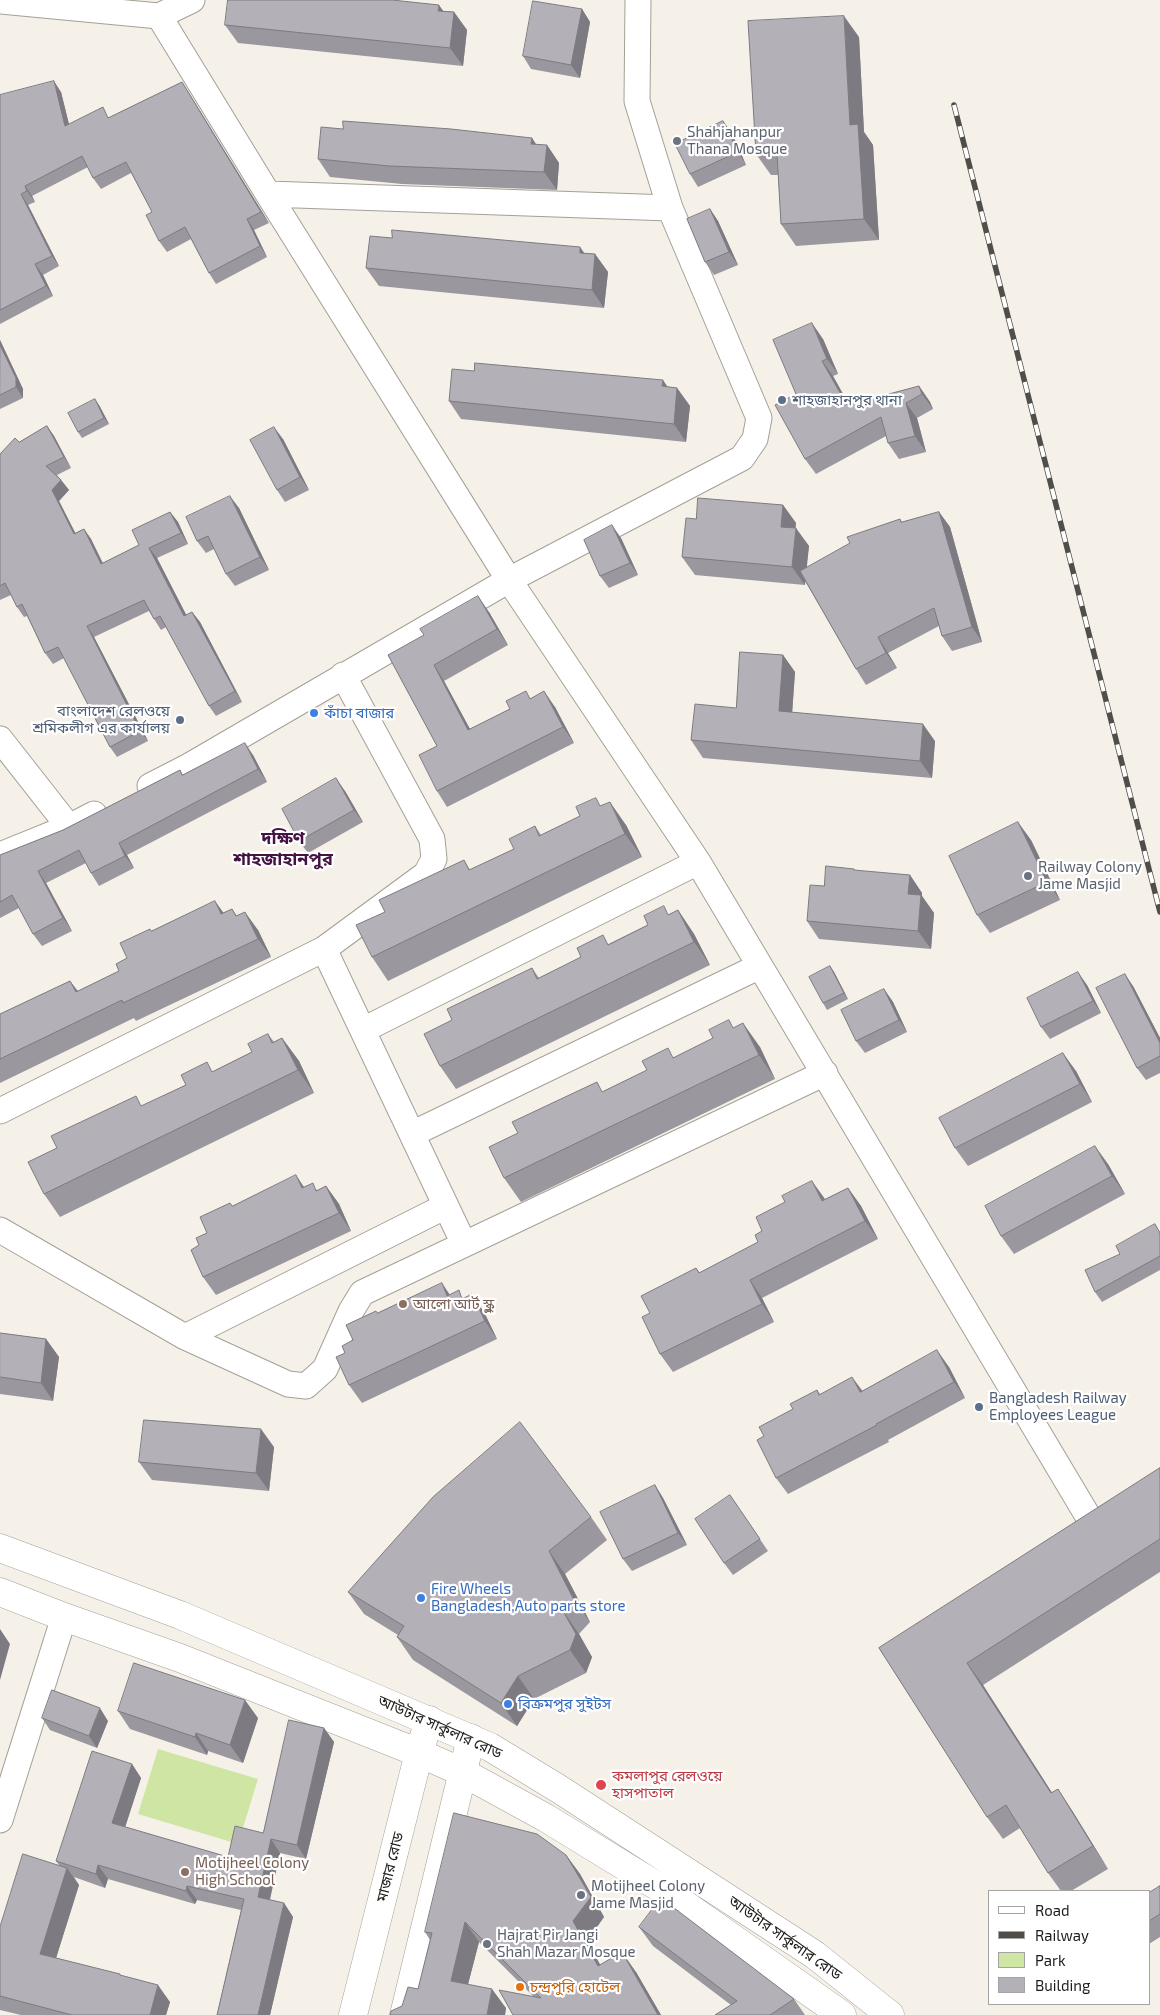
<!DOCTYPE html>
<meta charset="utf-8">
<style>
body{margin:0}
#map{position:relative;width:1160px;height:2015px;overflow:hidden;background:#f6f1e8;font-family:"Exo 2",sans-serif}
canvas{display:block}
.legend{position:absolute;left:988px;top:1890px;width:162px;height:115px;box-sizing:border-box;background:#fff;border:1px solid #a5a4a3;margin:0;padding:6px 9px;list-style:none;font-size:15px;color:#1e1c19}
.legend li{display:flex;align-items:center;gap:10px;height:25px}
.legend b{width:25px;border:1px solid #a5a4a3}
</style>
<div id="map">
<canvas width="1160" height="2015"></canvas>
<ul class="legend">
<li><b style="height:6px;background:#fff"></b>Road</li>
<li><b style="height:6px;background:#514e4a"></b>Railway</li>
<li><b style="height:14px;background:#cfe5a4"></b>Park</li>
<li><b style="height:14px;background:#b3b0b8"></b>Building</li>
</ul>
</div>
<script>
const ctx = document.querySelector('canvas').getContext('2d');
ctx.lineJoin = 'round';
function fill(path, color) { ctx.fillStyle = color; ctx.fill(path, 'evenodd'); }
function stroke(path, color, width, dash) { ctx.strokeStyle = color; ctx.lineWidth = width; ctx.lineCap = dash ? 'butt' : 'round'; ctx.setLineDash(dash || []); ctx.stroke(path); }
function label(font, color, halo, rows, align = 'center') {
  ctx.font = font + ' "Exo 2","Noto Sans Bengali",sans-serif'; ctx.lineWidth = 4.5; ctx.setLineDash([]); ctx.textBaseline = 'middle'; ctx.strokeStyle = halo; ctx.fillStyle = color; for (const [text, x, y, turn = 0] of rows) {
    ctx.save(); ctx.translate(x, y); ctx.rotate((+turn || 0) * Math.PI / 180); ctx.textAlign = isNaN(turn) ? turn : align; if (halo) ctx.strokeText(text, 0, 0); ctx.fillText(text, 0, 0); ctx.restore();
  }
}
fill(new Path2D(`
 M158,1749L258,1779L238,1844L138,1814Z`), '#cfe5a4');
const minor = new Path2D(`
 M0,1L159,16L268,194L509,580L698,862L1089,1518
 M159,16L192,0
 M268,194L670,208
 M0,739L69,827
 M150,786L189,766L509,580L742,458L755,439L759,418L670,208L637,101L638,0
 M0,855L69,827L94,814
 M324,949L426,874L434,859L432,839L343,675
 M363,1030L698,862
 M0,1111L324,949L464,1244
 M412,1134L760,966
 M0,1230L185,1337L288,1384L306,1386L325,1369L351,1311L362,1293L825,1073
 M185,1337L446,1206
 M0,1820L64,1617`);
const secondary = new Path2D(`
 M353,2015L419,1753L429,1720
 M404,2015L471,1738`);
const primary = new Path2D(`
 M0,1548L180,1615L490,1747L559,1789L815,1955L890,2015
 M0,1592L64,1617L180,1658L419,1753L462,1772L546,1818L667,1892L842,2015`);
stroke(minor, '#a4a097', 27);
stroke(secondary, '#a4a097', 29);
stroke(primary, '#a4a097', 29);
stroke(minor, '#fff', 25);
stroke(secondary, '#fff', 28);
stroke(primary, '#fff', 28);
const rail = new Path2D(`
 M954,105L1160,912`);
stroke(rail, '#514e4a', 5.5);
stroke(rail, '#fff', 4, [11]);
fill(new Path2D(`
 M582,9L590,22L580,78L531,69L523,56Z
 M443,11L454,12L467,30L463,66L238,43L225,25Z
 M859,37L864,132L873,145L879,240L796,246L781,224L778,175H771L756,154Z
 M182,82L189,93L269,223L254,230L267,257L216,284L209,273L191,239L167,252L159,241L152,212L131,173L101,189L93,178L88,167L32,196L35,202L28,205L59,266L43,275L53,296L0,324V95L61,92L69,124L110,117Z
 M343,129L532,138L536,145H547L559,163L557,190L402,184L330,177L318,159Z
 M732,133L746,165L698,187L690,174Z
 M710,209L718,221L738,265L714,275L705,262Z
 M392,238L595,254L608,272L604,308L379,286L366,268Z
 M823,339L838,374L833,376L849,405L919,386L930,402L933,409L917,418L926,452L899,459L888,443L886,436L816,474L805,459L796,394Z
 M0,340L23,389V398L0,409Z
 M667,387L677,388L690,406L686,442L461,419L449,401Z
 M99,405L109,424L82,438L78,432Z
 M47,426L54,436L71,468L57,475L69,490L59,501L75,533L84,529L91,539L103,563L139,545L170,512L178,522L188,544L157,558L186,615L192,612L200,622L242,702L216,716L209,706L166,627L161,630L154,619L149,611L94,637L148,741L117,757L110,747L64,658L53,664L45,653L27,616L24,617L17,607L11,595L0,600V454L19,442Z
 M283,439L309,490L285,502L277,490Z
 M783,505L796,523L795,528L809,546L806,568L900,519L902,522L939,512L950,527L982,642L952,651L942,636L939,626L888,653L897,668L866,685L856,669L805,581V585L695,575L682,557Z
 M239,508L269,570L235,586L226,574L214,549L206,553L197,541Z
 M621,538L638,575L609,588L600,576Z
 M489,612L508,645L444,681L470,729L531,698L555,707L574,743L447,807L437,791V746L388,655Z
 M783,655L795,672L792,713L935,741L932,778L703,758L691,740L736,708Z
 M253,755L267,782L127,855L134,868L99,886L91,873L86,863L46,883L72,931L42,946L33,934L19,908L0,918V855L63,830L180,770L183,775Z
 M345,791L363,822L308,853L299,841Z
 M602,806L626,825L642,857L388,981L372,957L385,912L464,860L470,870L514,849L535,826L541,835Z
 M1031,840L1060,900L990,933L977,915Z
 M854,869L855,871L910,875L922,893V896L934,913L931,949L819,939L807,921L824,886Z
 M232,909L237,916L258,930L271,957L136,1021L134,1018L0,1083V1014L70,981L78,991L119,971L127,958L152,931L223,913Z
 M678,910L694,934L710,965L456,1089L440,1066L532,968L539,978Z
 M830,966L834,972L848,999L827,1010L823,1003Z
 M1087,985L1101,1013L1050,1039L1041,1027Z
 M1133,986L1160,1038V1073L1146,1080L1137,1068Z
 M884,989L893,1002L907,1032L865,1053L856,1041Z
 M735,1028L760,1047L775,1079L521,1202L504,1178L604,1091Z
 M268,1034L274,1042L282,1038L299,1061L314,1093L60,1217L44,1194L143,1106L252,1052Z
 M1076,1071L1092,1102L968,1166L955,1148Z
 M1108,1164L1125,1194L1014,1254L1001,1236Z
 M326,1186L339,1204L351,1231L216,1295L203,1277L199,1245L230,1203L232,1206L304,1187L318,1190Z
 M848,1188L861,1206L878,1239L762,1298L774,1322L673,1372L660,1354L650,1313L696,1268L700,1273L758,1242L825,1199Z
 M1160,1231V1270L1102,1302L1095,1292L1120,1254Z
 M450,1295L464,1298L484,1312L497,1339L362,1403L349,1385L345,1353L378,1313Z
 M0,1333L46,1339L59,1357L53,1401L0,1394Z
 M949,1367L965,1398L888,1440L889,1442L788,1494L776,1478L764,1436L793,1409L817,1390L820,1394L862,1391Z
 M274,1447L269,1491L152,1480L139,1462Z
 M1160,1468V1572L983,1685L1052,1793L1058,1789L1073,1812L1108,1869L1071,1891H1061L1048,1873L1020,1828L1003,1839L987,1817L879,1648Z
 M655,1485L663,1498L687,1545L632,1571L623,1559Z
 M730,1495L768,1551L733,1575L724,1563Z
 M591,1517L607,1540L565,1574L590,1622L579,1634L592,1657L586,1673L534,1699L517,1726L413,1660L397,1637L398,1635L364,1614L348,1592Z
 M118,1711L258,1718L243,1763L208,1751L207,1755L130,1729Z
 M42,1718L108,1721L97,1748L50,1730Z
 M324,1728L334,1742L306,1859L280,1853L270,1900L284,1903L293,1917L270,2015H217L241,1910L197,1900L195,1904L108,1879L105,1888L74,1877L79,1885L56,1958L122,1976L170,2002L166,2015H21L0,2010V1927L59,1865L56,1861L132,1764L141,1778L125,1827L228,1857L263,1833Z
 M566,1855L580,1874L604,1917L587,1941L600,1965L636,1972L661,2015H513L534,1997L479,1942L468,1984L506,2008L505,2015H390L402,2006L418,1989L430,1940L425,1932Z
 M1160,1886V1937L1149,1944V1893Z
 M639,1927L794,1999L805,2015H715L731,2005L653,1946Z`), '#9a979e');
fill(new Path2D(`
 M439,5L452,23L438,11Z
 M582,9L590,22L580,78L571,65Z
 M454,12L467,30L463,66L450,48Z
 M844,16L859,37L864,132L873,145L879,240L864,219L850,125Z
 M54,81L61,92L72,137L65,126Z
 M182,82L189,93L269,223L261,212Z
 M723,121L732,133L746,165L738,152Z
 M532,138L544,156L531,144Z
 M547,145L559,163L557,190L544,172Z
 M25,186L32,196L35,202L27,191Z
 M21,194L28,205L59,266L52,256Z
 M710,209L718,221L738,265L729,252Z
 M247,219L254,230L267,257L260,246Z
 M580,247L593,265L580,253Z
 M595,254L608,272L604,308L592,290Z
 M35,264L43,275L53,296L46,286Z
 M812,323L823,339L838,374L827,359Z
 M0,340L23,389V398L16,387L0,345Z
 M822,361L833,376L858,421L847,405Z
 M663,380L675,398L662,386Z
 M919,386L930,402L933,409L922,394Z
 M677,388L690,406L686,442L674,424Z
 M95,399L99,405L109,424L104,418Z
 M906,403L917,418L926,452L915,436Z
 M47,426L54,436L71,468L64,457Z
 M274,427L283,439L309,490L300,477Z
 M61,480L69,490L59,501L81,544L74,534L52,490Z
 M230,496L239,508L269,570L260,557Z
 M783,505L796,523L794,545L781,527Z
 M170,512L178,522L188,544L181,533Z
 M939,512L950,527L982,642L972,627Z
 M612,525L621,538L638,575L630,563Z
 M796,528L809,546L805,585L792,567Z
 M84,529L91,539L108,575L101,564Z
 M149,548L157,558L192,626L184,616Z
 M478,596L489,612L508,645L497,629Z
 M192,612L200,622L242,702L235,691Z
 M87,626L94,637L148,741L140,731Z
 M878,637L888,653L897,668L886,653Z
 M783,655L795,672L791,729L779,711Z
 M434,665L444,681L479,746L468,730Z
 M544,691L555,707L574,743L563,727Z
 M923,724L935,741L932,778L920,761Z
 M245,743L253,755L267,782L258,769Z
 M336,778L345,791L363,822L354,810Z
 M610,802L626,825L642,857L625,834Z
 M1018,822L1031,840L1060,900L1047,882Z
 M119,843L127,855L134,868L125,856Z
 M38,871L46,883L72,931L63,918Z
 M910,875L922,893V896L934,913L931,949L918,931L908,894Z
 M215,901L228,919L221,914Z
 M678,910L694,934L710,965L694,942Z
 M245,912L258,930L271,957L258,939Z
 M830,966L834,972L848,999L844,993Z
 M1078,972L1087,985L1101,1013L1093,1001Z
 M1125,974L1133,986L1160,1038V1043Z
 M70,981L83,999L76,992Z
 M884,989L893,1002L907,1032L899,1020Z
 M743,1023L760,1047L775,1079L759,1055Z
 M282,1038L299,1061L314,1093L298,1070Z
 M1063,1053L1076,1071L1092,1102L1080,1084Z
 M1095,1146L1108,1164L1125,1194L1112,1176Z
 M296,1175L308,1193L302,1188Z
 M812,1181L825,1199L822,1201Z
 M326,1186L339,1204L351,1231L339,1213Z
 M848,1188L861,1206L878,1239L865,1221Z
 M750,1280L762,1298L774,1322L762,1304Z
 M442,1283L454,1301L447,1296Z
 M472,1294L484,1312L497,1339L485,1321Z
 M46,1339L59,1357L53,1401L41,1383Z
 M937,1350L949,1367L965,1398L954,1382Z
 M852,1377L864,1393L860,1392Z
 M261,1429L274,1447L269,1491L256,1473Z
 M655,1485L663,1498L687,1545L678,1533Z
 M549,1551L565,1574L590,1622L574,1600Z
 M563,1611L579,1634L592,1657L586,1673L570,1650Z
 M0,1629L10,1644L0,1680Z
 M967,1663L983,1685L1067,1816L1051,1793Z
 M518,1676L534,1699L517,1726L501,1703Z
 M245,1700L258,1718L243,1763L230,1745Z
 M100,1708L108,1721L97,1748L89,1736Z
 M324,1728L334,1742L306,1859L297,1845Z
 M196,1733L208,1751L207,1755L195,1737Z
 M132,1764L141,1778L122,1837L112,1823Z
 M1058,1789L1073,1812L1108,1869L1093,1846Z
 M271,1839L280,1853L267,1911L258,1897Z
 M566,1855L580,1874L604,1917L587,1941L612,1986L598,1966L573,1921Z
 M98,1865L108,1879L105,1888L96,1874Z
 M67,1868L79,1885L52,1971L40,1954Z
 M187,1886L197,1900L195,1904L186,1891Z
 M284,1903L293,1917L270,2015H258Z
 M465,1922L479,1942L464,2000L451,1981Z
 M622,1952L636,1972L661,2015H658Z
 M158,1985L170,2002L166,2015H150Z
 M492,1989L506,2008L505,2015H487Z`), '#7d7b81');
const building = new Path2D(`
 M228,0H392L439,5L438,11L454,12L450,48L225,25Z
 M533,1L582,9L571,65L523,56Z
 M844,16L850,125L858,124L864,219L781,224L777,153L756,154L748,21Z
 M54,81L65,126L103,107L108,118L182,82L261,212L247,219L260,246L209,273L185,227L159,241L146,215L152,212L126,162L93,178L82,156L25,186L27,191L21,194L52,256L35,264L46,286L0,310V95Z
 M343,121L451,129L532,138L531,144L547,145L544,172L389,166L318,159L321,127L343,129Z
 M723,121L738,152L690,174L675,144Z
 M710,209L729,252L705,262L687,219Z
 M392,230L580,247V253L595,254L592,290L366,268L370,236L392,238Z
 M812,323L827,359L822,361L847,405L919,386L922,394L906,403L915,436L888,443L881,417L805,459L775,405L796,394L773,340Z
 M0,345L16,378V387L0,395Z
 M475,363L663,380L662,386L677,388L674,424L449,401L452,369L474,371Z
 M95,399L104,418L78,432L68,413Z
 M47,426L64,457L46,466L61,480L52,490L74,534L84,529L101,564L139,545L132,530L170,512L181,533L149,548L184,616L192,612L235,691L209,706L160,616L154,619L144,600L87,626L140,731L110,747L58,647L45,653L22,604L17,607L5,583L0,586V454L15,438L19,442Z
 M274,427L300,477L277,490L250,440Z
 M230,496L260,557L226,574L208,536L197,541L186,517Z
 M698,498L783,505L781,527L796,528L792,567L682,557L686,518L696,519Z
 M939,512L972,627L942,636L934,608L878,637L886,653L856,669L800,571L850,543L847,537L900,519L901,522Z
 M612,525L630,563L600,576L584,540Z
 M478,596L497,629L434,665L468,730L510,709L506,701L526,691L530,699L544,691L563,727L437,791L419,755L437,746L388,655L424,635L420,629Z
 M740,652L783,655L779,711L923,724L920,761L691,740L695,704L736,708Z
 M245,743L258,769L119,843L125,856L91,873L79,850L38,871L63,918L33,934L12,895L0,902V855L63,830L180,770L182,775Z
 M336,778L354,810L299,841L282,809Z
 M596,798L600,806L610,802L625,834L372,957L356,925L385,912L379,900L464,860L469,870L514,849L509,839L535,826L539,836L580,816L576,807Z
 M1018,822L1047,882L977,915L949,856Z
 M826,866L854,869V870L910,875L908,894L921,895L918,931L807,921L810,885L824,886Z
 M215,901L221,914L232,909L236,916L245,912L258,939L123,1003L122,1000L0,1059V1014L70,981L76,992L119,971L116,964L127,958L120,943L150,929L151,931Z
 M664,906L668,915L678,910L694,942L440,1066L424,1034L452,1020L447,1009L532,968L537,979L581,957L577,948L603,935L608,945L648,925L644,916Z
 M830,966L844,993L823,1003L809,977Z
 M1078,972L1093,1001L1041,1027L1027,998Z
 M1125,974L1160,1043V1056L1137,1068L1096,988Z
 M884,989L899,1020L856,1041L841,1010Z
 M729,1020L733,1028L743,1023L759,1055L504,1178L489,1147L518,1133L512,1122L597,1082L602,1092L647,1070L642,1061L668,1048L673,1058L713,1038L709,1030Z
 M268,1034L272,1043L282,1038L298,1070L44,1194L28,1162L57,1148L51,1136L136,1096L141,1106L186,1085L181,1075L207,1062L212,1072L252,1052L248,1044Z
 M1063,1053L1080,1084L955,1148L939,1118Z
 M1095,1146L1112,1176L1001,1236L985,1206Z
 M296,1175L302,1188L313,1183L316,1191L326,1186L339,1213L203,1277L191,1250L199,1245L196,1238L207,1233L200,1217L230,1203L232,1206Z
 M812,1181L822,1201L848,1188L865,1221L750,1280L762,1304L660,1354L642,1317L650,1313L641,1296L696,1268L699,1273L758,1242L755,1235L762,1231L756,1217L785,1202L782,1196Z
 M1155,1224L1160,1233V1256L1095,1292L1085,1270L1120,1254L1116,1246Z
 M442,1283L447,1296L459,1290L462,1299L472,1294L485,1321L349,1385L336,1357L345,1353L342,1346L353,1340L346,1325L376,1311L377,1313Z
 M0,1333L46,1339L41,1383L0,1377Z
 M937,1350L954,1382L876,1424L877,1425L776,1478L757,1440L764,1436L759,1427L793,1409L790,1404L817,1390L819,1395L852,1377L860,1392Z
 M144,1420L261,1429L256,1473L139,1462Z
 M520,1422L591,1517L549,1551L574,1600L563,1611L576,1634L570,1650L518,1676L501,1703L397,1637L404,1626L348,1592L433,1497Z
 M1160,1468V1539L967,1663L1051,1793L1058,1789L1093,1846L1048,1873L1006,1805L987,1817L879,1648Z
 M655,1485L678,1533L623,1559L600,1512Z
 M730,1495L760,1539L724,1563L695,1519Z
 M134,1663L245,1700L230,1745L196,1733L195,1737L118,1711Z
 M52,1690L100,1708L89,1736L42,1718Z
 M289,1720L324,1728L297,1845L271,1839L258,1897L284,1903L258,2015H217L244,1899L187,1886L186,1891L98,1865L96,1874L56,1861L92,1751L132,1764L112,1823L228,1857L235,1826L263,1833Z
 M454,1813L537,1834L566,1855L591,1897L573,1921L598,1966L622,1952L658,2015H513L499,1990L541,1998L465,1922L451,1981L492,1989L487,2015H390L391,2011L402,2006L408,1987L418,1989L432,1933L425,1932Z
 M23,1854L67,1868L40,1954L120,1974V1975L158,1985L150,2015H72L0,1996V1927Z
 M1160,1886V1914L1149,1921V1893Z
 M661,1898L794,1999L770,2015H715L737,2001L639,1927Z`);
fill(building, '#b3b0b8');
stroke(building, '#7d7b81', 1);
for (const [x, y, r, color] of [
 [677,141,5,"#6b7280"],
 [782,400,5,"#5c6f8a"],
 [314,713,5,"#3f7fe0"],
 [180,720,5,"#5c6f8a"],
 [1028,876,5,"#6b7280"],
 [403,1304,5,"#8d6e63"],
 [979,1407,5,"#5c6f8a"],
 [421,1598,5,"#3f7fe0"],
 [508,1704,5,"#3f7fe0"],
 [601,1785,6,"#e0444e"],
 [185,1872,5,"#8d6e63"],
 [581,1895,5,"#6b7280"],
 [487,1944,5,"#6b7280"],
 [520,1987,5,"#e8710a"]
]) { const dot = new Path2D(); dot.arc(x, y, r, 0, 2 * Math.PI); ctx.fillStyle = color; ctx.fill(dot); stroke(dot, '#fff', 2); }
label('15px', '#5b616d', '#fff', [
 ["Shahjahanpur",687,132],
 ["Thana Mosque",687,149],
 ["Railway Colony",1038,867],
 ["Jame Masjid",1038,884],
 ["Motijheel Colony",591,1886],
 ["Jame Masjid",591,1903],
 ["Hajrat Pir Jangi",497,1935],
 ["Shah Mazar Mosque",497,1952]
], 'left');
label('15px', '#4e5e75', '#fff', [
 ["শাহজাহানপুর থানা",792,400],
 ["বাংলাদেশ রেলওয়ে",170,711,"right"],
 ["শ্রমিকলীগ এর কার্যালয়",170,728,"right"],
 ["Bangladesh Railway",989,1398],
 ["Employees League",989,1415]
], 'left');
label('15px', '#366cbe', '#fff', [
 ["কাঁচা বাজার",324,713],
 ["Fire Wheels",431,1589],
 ["Bangladesh,Auto parts store",431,1606],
 ["বিক্রমপুর সুইটস",518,1704]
], 'left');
label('15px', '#785e54', '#fff', [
 ["আলো আর্ট স্কুল",413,1304],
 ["Motijheel Colony",195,1863],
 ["High School",195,1880]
], 'left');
label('15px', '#1e1c19', '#fff', [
 ["আউটার সার্কুলার রোড",440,1727,24],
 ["মাজার রোড",390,1867,-76],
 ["আউটার সার্কুলার রোড",785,1938,35]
]);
label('15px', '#be3a42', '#fff', [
 ["কমলাপুর রেলওয়ে",612,1776],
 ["হাসপাতাল",612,1793]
], 'left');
label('15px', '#c56008', '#fff', [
 ["চন্দ্রপুরি হোটেল",530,1987]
], 'left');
label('bold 18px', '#441343', '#fff', [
 ["দক্ষিণ",283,838],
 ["শাহজাহানপুর",283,859]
]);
</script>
